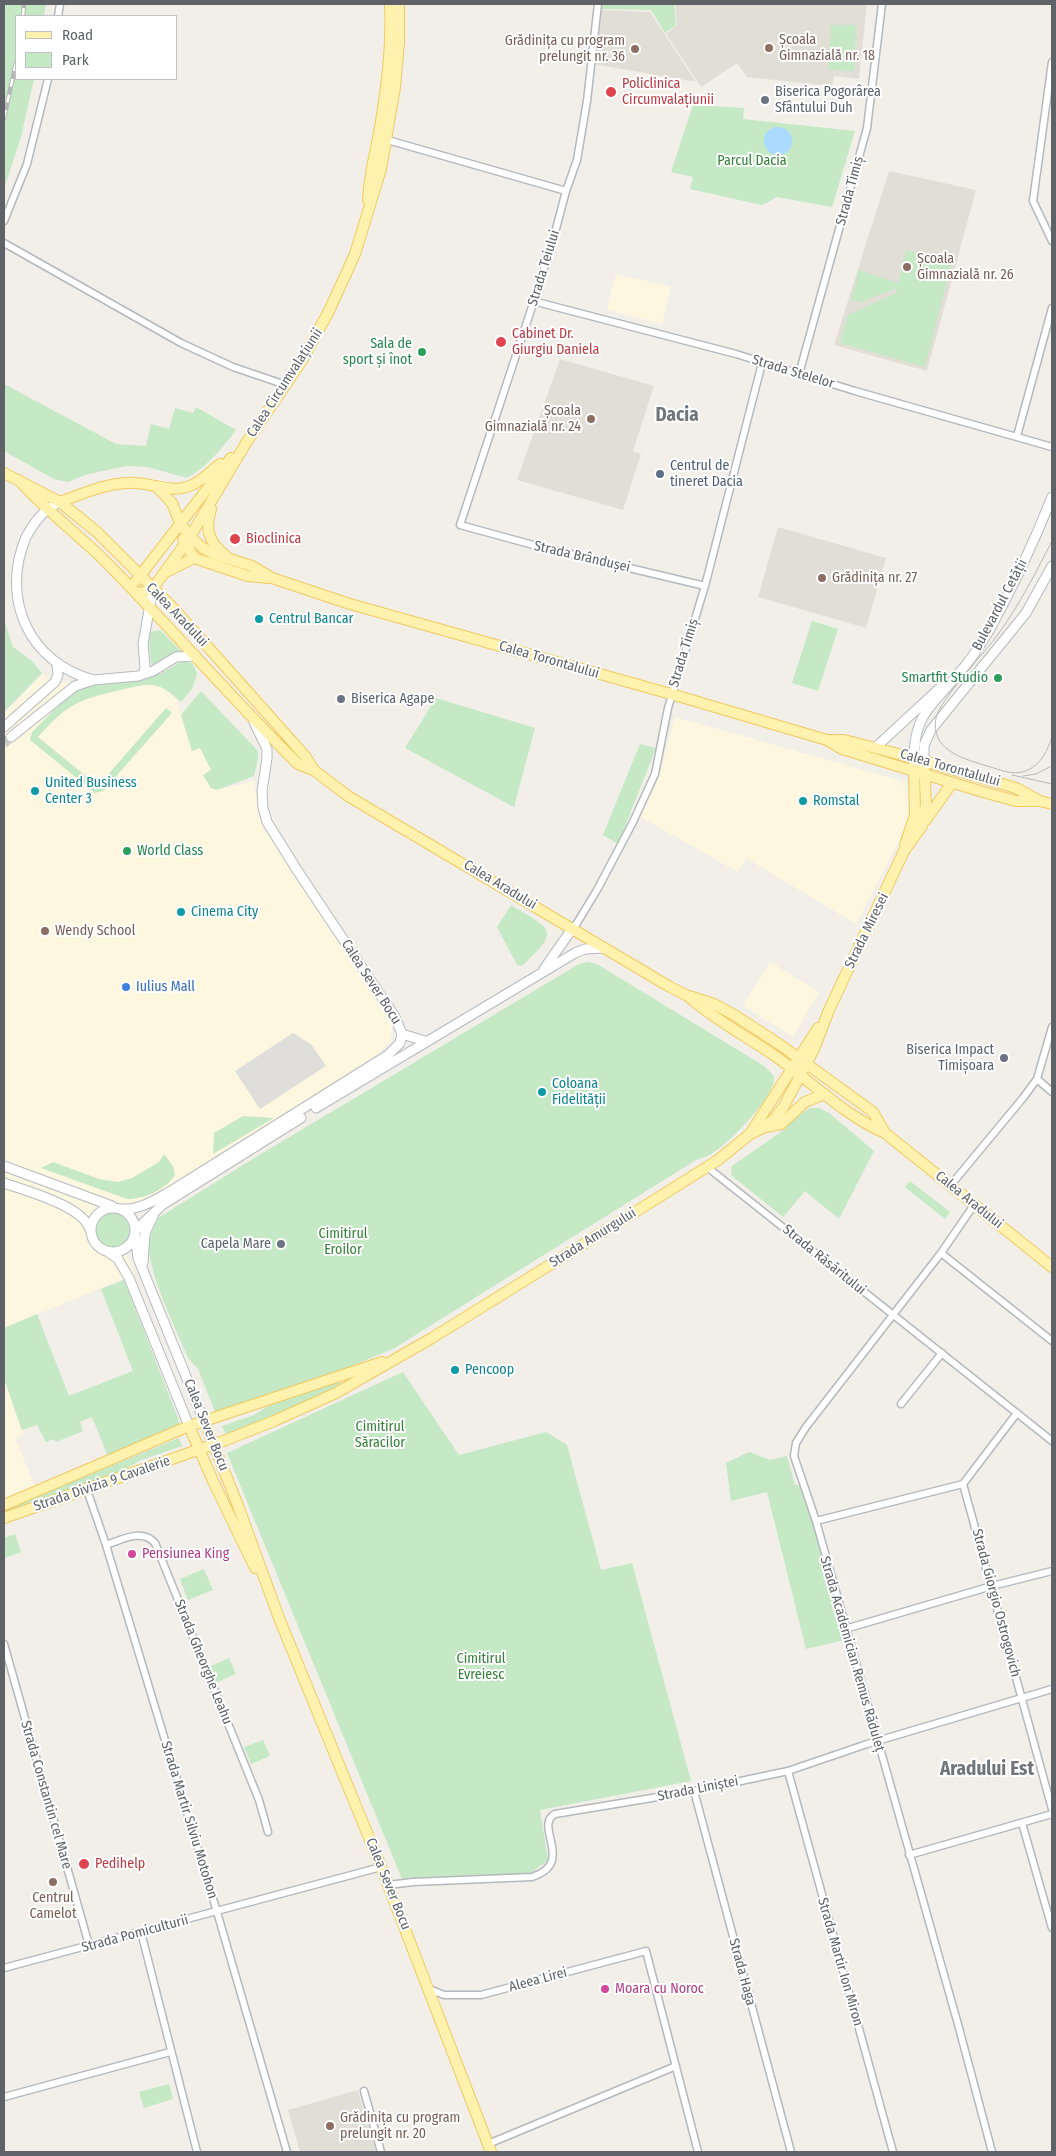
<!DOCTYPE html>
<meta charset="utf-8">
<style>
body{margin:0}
#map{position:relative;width:1056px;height:2156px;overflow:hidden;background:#f1efe8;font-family:"Fira Sans Condensed",sans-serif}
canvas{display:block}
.frame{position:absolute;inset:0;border:5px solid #5f6368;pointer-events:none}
.legend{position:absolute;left:15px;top:15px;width:162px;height:65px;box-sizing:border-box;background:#fff;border:1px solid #bfc1c3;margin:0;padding:6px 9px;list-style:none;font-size:15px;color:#5f6368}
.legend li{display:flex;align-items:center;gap:10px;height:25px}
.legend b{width:25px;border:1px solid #bfc1c3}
</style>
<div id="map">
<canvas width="1056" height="2156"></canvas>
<div class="frame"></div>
<ul class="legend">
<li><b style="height:6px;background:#fff2af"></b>Road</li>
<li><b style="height:14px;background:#c5e8c5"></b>Park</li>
</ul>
</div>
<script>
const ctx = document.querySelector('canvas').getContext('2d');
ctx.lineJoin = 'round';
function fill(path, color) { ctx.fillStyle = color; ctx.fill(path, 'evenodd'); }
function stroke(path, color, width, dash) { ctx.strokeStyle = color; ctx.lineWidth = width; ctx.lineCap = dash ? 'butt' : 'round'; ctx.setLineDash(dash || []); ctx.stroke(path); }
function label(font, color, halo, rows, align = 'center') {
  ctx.font = font + ' "Fira Sans Condensed",sans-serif'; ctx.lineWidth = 4; ctx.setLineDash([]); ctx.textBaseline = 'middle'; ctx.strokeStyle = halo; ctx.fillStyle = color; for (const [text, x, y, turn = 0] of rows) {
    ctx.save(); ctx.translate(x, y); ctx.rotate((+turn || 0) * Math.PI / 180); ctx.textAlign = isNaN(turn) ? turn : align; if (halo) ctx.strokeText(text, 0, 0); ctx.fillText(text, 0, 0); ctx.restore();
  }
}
fill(new Path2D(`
 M616,274L671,287L662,324L607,310Z
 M43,674L52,682L130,688L151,685L159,686L175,697L192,751L200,748L211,770L203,775L211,788L217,790L254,781L258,801L392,1021L391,1042L370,1061L345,1076L346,1083L113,1227L135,1274L4,1328V713Z
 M675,717L906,782L909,821L856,924L746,858L738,872L639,816L657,783Z
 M770,962L819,992L793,1037L743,1006Z
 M4,1379L23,1435L15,1438L37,1491L4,1504Z`), '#fef7e0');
fill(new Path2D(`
 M293,1033L311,1044L326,1066L260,1109L235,1071Z`), '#e0deda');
fill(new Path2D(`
 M675,4H867L859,79L834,76L832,86L747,77L737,63L701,87L666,34L677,25Z
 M599,10L650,12L696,82L593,64Z
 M889,171L976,190L927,371L834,345Z
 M560,359L654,386L633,451L641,454L623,510L517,480Z
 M778,527L886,558L866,628L758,597Z
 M358,2090L376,2152H300L288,2110Z`), '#e1ded6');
fill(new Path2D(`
 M4,4H46L44,16H16V79H34L21,137L4,189Z
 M601,4H674L676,25L665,33L651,10L600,9Z
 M831,25H856L854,71L829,70Z
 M693,105L744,108L743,119L855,131L832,207L777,197L762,205L690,189L693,177L671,172Z
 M906,250L952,261L925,367L840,343L848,315L896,293L897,288L861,302L851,300L859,270L898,283Z
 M4,384L116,444L146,446L151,424L169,429L175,408L193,413L196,407L236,430C222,448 207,467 187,478L147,467L126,466L85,475L68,482L54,479L4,451Z
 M4,619L13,647L32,661L42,673L4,712Z
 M812,621L838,629L818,691L792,683Z
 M160,630L181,651L154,665L151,663C151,652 147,642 151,632Z
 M184,660L193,664L197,674L192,689L181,702C173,695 163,685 151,685C142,684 130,688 120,690C78,700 67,704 38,737L98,786L166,708L172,713L103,791L95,793L30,740L32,732L61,703L75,692L88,686L149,677L162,673Z
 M201,691L258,751V759L254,776L217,790L211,788L203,775L211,770L200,748L192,751L181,715Z
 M436,698L535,728L514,807L405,748Z
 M640,744L656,748L618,844L603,835Z
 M511,905C551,930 562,929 522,966L517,965L497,927Z
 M588,962L597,964L764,1066L774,1076C777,1095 730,1142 714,1152C709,1156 702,1158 696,1160L393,1349L329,1375L215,1412L198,1369L188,1358C177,1332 147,1270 149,1244C150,1235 154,1227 158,1218L256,1157L579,964Z
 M810,1108H819L829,1113L874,1151L839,1219L805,1191L783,1217L731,1175L732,1166L782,1131L795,1118Z
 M243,1116L274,1118L213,1154L214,1133Z
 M164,1154L173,1166L175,1175C165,1190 145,1199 127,1199L41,1168L53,1162L99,1179L118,1182L132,1178L159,1162Z
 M910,1181L950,1212L945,1219L905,1187Z
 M91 1230a22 22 0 1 1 44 0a22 22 0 1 1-44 0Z
 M124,1280L178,1418L180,1430L109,1459L92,1417L80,1422L83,1431L56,1442L54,1439L46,1442L37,1425L22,1430L4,1379V1328L37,1314L69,1396L133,1371L101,1289Z
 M403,1372L459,1455L546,1432L567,1445L601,1570L632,1563L691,1781L540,1810L548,1860L530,1874L402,1879L227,1453Z
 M338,1382L341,1383L342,1386L227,1437L222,1426L254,1415L270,1405Z
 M179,1438L182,1446L141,1460L117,1474L4,1514V1510Z
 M749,1452L770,1460L787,1456L795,1485L803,1484L848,1639L806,1649L767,1492L731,1501L726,1463Z
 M15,1534L21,1552L4,1558V1538Z
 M204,1569L213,1590L188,1600L180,1579Z
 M229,1658L236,1674L215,1683L209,1667Z
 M263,1740L270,1756L251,1764L244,1747Z
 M169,2084L173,2099L144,2108L139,2092Z`), '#c5e8c5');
fill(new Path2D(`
 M764 141a14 14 0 1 1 28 0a14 14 0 1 1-28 0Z`), '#aadaff');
stroke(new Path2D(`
 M4,744L11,737`), '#ccccc8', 9, [9, 4.5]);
const street = new Path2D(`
 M598,4L587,101L577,160L566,191L552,244L528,319L460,525L537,546L705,586
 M58,16L60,4
 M1052,62L1033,201L1052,241
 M384,139L566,191
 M4,221L27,164L48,79
 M4,243L181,343L233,367L286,385
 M533,301L736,354L855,391L1052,447
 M799,374L867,128L882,4
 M1017,436L1052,308
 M572,929L577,923L597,890L633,822L655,774L668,708L705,586L762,363
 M1037,1079L1052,1092
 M707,1167L1052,1441
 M950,1186L1023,1098L1037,1079L1052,1027
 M974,1205L941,1253L806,1427L796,1443L794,1456L816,1521L959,2028L992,2152
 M941,1253L1052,1341
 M901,1404L942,1353
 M963,1484L1052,1809
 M963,1484L1017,1413
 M87,1490L106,1545L217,1912L287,2152
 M816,1521L963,1484
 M106,1545C121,1540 142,1528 155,1543L259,1800L268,1832
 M845,1629L992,1586L1052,1571
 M4,1644L89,1945
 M788,1771L893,2152
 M694,1791L791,2152
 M1022,1823L1052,1928
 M909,1855L1052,1814
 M388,1885L413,1882L532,1877C576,1863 533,1826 555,1814L694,1791L788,1771L867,1744L1052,1689
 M141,1932L197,2152
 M4,1968L381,1867
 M429,1989L444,1995H481L646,1951L698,2152
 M364,2091L381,2152
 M4,2097L170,2052
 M488,2144L676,2066`);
const secondary = new Path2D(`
 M60,502C43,510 35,521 26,537C0,599 29,663 94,680
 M144,674L145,667L143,644L153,588
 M4,727L55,682L58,675L57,665
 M11,737L75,686L94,680L138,676L153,671L176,657L196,656
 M876,747L942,686
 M914,758C914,713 934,704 959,673C971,660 981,644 990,629C1013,587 1034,542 1052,497
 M924,761V745L931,730L1026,613L1052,566
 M544,969L572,929
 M402,1034L425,1041
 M316,1108L575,953L585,949L605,948
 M4,1166L112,1206
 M4,1183C26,1191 84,1206 90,1230
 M91 1230a22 22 0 1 1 44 0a22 22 0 1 1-44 0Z
 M121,1209C140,1210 155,1200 171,1191L388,1055L400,1043L402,1034L395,1017L297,870L267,822L263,808L262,791L267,758V749L254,722
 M135,1231L162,1205L301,1118
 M135,1233L138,1258L204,1421
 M107,1251L118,1259L129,1278L189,1426
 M143,1263L145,1233L153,1216`);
const primary = new Path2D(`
 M368,200C369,175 376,151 380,127C387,87 392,45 390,4
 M4,473L60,502L97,532L175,610L305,756L314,770
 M19,480C47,512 81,536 110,566C174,631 233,700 298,764L315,771L348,796L670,987L686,995L714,1004L736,1016L782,1046L873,1112L885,1133
 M156,486L172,503L180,523L190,537L203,548L214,554L252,566L272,578L350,604L671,694L827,740L842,749L983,792L1016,801H1040
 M60,502C82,494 104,484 127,483C149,481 172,495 192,485C203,480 211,471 220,464
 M211,509C205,528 208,542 225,555
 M183,539L194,558L248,576L269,578
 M166,572L194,558
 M136,581L231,458
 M135,592L142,593L153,588L190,537L246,443L301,362L329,311L355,254L381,169L395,87L399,42V4
 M828,740H844L914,758L1016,788L1040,801L1052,804
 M925,821L952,783
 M905,845L915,815L914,766
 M689,997C715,1020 746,1036 775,1056C812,1082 844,1115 885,1133L1052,1267
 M766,1127L781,1124L805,1102L825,1094
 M750,1134L818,1028
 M204,1421L237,1503L279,1618L381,1867L491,2152
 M189,1426L213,1481L255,1568
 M4,1505L189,1426L382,1362
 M4,1518L226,1440L274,1421L336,1393L432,1338L656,1199L718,1160L750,1134L765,1127L775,1118L784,1106L814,1049L829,1010L904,851L922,826L926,804L924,761`);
stroke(street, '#b5b8bc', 9);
stroke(secondary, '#b6babf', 11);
stroke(primary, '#f2c960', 12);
stroke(street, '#fff', 6);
stroke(secondary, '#fff', 9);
stroke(primary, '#fff2af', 10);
stroke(new Path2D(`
 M1052,541C1036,572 1020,604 999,633C986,652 940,699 936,718C930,749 961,758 984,765C999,769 1013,777 1028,770C1042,763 1047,751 1052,737
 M1012,775L1052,784
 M1023,776L1036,774L1052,766`), '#b6b7b8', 1);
const rail = new Path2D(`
 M23,16L24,4
 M4,118L16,63`);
stroke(rail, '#b6b7b8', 4.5);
stroke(rail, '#fff', 2.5, [8]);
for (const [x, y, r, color] of [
 [769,48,5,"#8d6e63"],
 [635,49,5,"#8d6e63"],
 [611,92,6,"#e0444e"],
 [765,100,5,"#6b7280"],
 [907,267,5,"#8d6e63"],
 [501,342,6,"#e0444e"],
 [422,352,5,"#2e9e5b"],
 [591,419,5,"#8d6e63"],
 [660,474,5,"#5c6f8a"],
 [235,539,6,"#e0444e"],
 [822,578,5,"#8d6e63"],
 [259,619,5,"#0f9aa8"],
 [998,678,5,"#2e9e5b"],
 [341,699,5,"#6b7280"],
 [35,791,5,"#0f9aa8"],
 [803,801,5,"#0f9aa8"],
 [127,851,5,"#2e9e5b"],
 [181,912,5,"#0f9aa8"],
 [45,931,5,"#8d6e63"],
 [126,987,5,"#3f7fe0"],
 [1004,1058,5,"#6b7280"],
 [542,1092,5,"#0f9aa8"],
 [281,1244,5,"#6b7280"],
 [455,1370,5,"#0f9aa8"],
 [132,1554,5,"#d1479c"],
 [84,1864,6,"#e0444e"],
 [53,1882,5,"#8d6e63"],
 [605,1989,5,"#d1479c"],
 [330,2126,5,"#8d6e63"]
]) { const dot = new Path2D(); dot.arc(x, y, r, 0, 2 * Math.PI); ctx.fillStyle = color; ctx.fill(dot); stroke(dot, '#fff', 2); }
label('14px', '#785e54', '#fff', [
 ["Școala",779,40],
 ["Gimnazială nr. 18",779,56],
 ["Grădinița cu program",625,41,"right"],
 ["prelungit nr. 36",625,57,"right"],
 ["Școala",917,259],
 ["Gimnazială nr. 26",917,275],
 ["Școala",581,411,"right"],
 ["Gimnazială nr. 24",581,427,"right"],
 ["Grădinița nr. 27",832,578],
 ["Wendy School",55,931],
 ["Centrul",53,1898,"center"],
 ["Camelot",53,1914,"center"],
 ["Grădinița cu program",340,2118],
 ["prelungit nr. 20",340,2134]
], 'left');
label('14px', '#be3a42', '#fff', [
 ["Policlinica",622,84],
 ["Circumvalațiunii",622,100],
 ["Cabinet Dr.",512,334],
 ["Giurgiu Daniela",512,350],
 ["Bioclinica",246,539],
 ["Pedihelp",95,1864]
], 'left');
label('14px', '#5b616d', '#fff', [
 ["Biserica Pogorârea",775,92],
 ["Sfântului Duh",775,108],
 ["Biserica Agape",351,699],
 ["Biserica Impact",994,1050,"right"],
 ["Timișoara",994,1066,"right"],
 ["Capela Mare",271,1244,"right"]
], 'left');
label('14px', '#348238', '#fff', [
 ["Parcul Dacia",752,161],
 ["Cimitirul",343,1234],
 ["Eroilor",343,1250],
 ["Cimitirul",380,1427],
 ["Săracilor",380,1443],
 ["Cimitirul",481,1659],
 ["Evreiesc",481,1675]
]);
label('14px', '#5f6368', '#fff', [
 ["Strada Timiș",850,191,-75],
 ["Strada Teiului",544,268,-73],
 ["Strada Stelelor",793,372,17],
 ["Calea Circumvalațiunii",285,383,-57],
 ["Strada Brândușei",582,557,13],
 ["Bulevardul Cetății",1000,605,-62],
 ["Calea Aradului",177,615,46],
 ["Strada Timiș",684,653,-73],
 ["Calea Torontalului",549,660,16],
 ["Calea Torontalului",950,768,16],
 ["Calea Aradului",500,885,31],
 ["Strada Miresei",867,931,-64],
 ["Calea Sever Bocu",371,982,57],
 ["Calea Aradului",969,1200,39],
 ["Strada Amurgului",593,1238,-32],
 ["Strada Răsăritului",824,1260,39],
 ["Calea Sever Bocu",206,1425,68],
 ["Strada Divizia 9 Cavalerie",102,1484,-19],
 ["Strada Giorgio Ostrogovich",996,1603,75],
 ["Strada Academician Remus Răduleț",852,1654,74],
 ["Strada Gheorghe Leahu",203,1662,68],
 ["Strada Liniștei",698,1789,-11],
 ["Strada Constantin cel Mare",46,1795,74],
 ["Strada Martir Silviu Motohon",189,1820,73],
 ["Calea Sever Bocu",388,1884,68],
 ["Strada Pomiculturii",135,1934,-15],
 ["Strada Martir Ion Miron",840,1962,74],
 ["Strada Haga",742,1972,75],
 ["Aleea Lirei",538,1980,-15]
]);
label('14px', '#27864d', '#fff', [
 ["Sala de",412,344],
 ["sport și înot",412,360],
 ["Smartfit Studio",988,678],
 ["World Class",137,851,"left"]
], 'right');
label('14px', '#4e5e75', '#fff', [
 ["Centrul de",670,466],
 ["tineret Dacia",670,482]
], 'left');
label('14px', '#0d838f', '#fff', [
 ["Centrul Bancar",269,619],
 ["United Business",45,783],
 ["Center 3",45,799],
 ["Romstal",813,801],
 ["Cinema City",191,912],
 ["Coloana",552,1084],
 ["Fidelității",552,1100],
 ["Pencoop",465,1370]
], 'left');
label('14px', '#366cbe', '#fff', [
 ["Iulius Mall",136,987]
], 'left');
label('14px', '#b23c85', '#fff', [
 ["Pensiunea King",142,1554],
 ["Moara cu Noroc",615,1989]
], 'left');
label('bold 19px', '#70757a', '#fff', [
 ["Dacia",677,416],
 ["Aradului Est",987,1770]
]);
</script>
